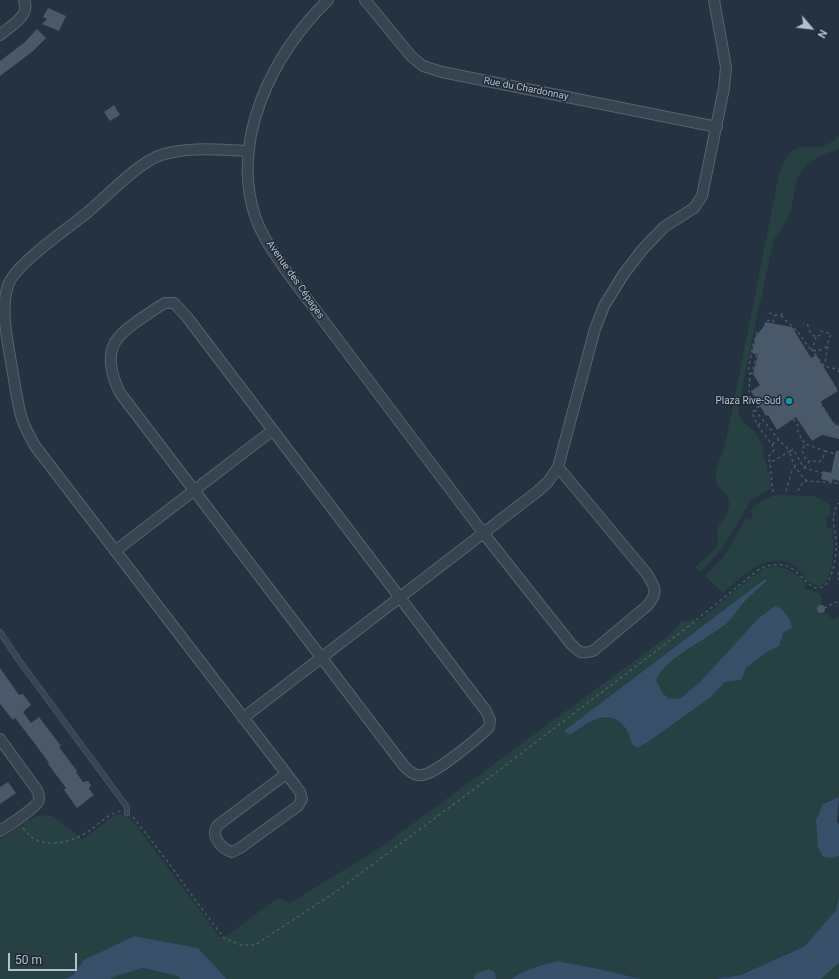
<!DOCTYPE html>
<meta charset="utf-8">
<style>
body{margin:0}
#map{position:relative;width:839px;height:979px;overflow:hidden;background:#243241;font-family:Roboto,sans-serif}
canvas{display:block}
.north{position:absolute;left:791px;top:8px;width:40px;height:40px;-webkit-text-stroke:3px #1e2936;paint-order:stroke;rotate:118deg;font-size:11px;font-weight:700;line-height:16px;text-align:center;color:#b5bfcb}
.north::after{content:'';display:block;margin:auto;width:14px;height:18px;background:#b5bfcb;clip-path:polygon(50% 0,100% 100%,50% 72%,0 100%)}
.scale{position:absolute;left:8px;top:953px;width:69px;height:18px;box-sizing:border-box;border:2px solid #b5bfcb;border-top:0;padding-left:5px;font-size:12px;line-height:14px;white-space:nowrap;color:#b5bfcb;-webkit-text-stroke:3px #1e2936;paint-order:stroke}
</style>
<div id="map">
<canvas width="839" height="979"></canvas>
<div class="north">N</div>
<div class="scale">50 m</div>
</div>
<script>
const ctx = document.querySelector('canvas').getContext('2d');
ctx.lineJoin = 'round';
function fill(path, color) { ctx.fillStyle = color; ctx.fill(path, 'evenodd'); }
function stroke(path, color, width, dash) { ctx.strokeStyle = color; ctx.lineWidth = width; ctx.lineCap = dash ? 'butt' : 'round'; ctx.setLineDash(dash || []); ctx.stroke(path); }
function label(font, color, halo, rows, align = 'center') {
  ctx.font = font + ' Roboto,sans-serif'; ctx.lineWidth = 3; ctx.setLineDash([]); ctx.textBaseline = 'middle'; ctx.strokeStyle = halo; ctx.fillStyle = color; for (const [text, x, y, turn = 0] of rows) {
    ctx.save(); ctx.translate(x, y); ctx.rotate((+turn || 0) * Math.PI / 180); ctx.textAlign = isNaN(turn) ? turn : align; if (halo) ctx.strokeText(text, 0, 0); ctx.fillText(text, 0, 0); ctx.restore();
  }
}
fill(new Path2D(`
 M839,136V149C817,157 800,162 795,188C793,196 793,205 790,212C787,223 778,231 773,242L743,384L738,414L742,421L754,431L758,437L764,449L763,456L766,460L768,472H770L771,488L751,500L723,547L701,572L695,567L715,549L718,542L717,529C724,518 736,506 725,493C721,488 717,487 716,481C714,469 722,456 725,445L777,184C780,171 784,150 801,147C810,145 816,150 826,145C831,143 835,139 839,136Z
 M776,495L813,496L819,498L830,505L831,515L826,517L827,528L833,529C834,544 835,580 819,587L808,581L803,575L804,574C799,570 795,565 789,563C764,552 740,579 723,593L705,576L723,557L729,548L746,518L750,520L753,515L750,511C757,503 765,498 776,495Z
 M771,566C786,567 796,572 806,584L804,588L820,594L822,600L821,605L818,606L817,609L818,612L822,614L824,612L829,615L832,619L839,617V797L823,804L832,858L839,856V895L836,910L805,946L741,975L715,979H641L599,969L557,961L516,975L511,979H496L495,972L477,973L473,979H227L198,948L134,936L84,960L73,975L65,979H0V840L27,820L41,815L52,816L77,834L82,840L115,815C123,813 127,816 134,822L220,937L226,936L278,898L290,903L381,847L668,636L678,626L681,621H688L693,619L697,622L752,577L763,569ZM765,579L767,582C760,588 752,593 746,600C739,607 734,615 728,622C706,643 670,652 656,680L662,692L669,699L681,698L700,682L790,620L779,646L767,652L746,668L741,680L725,682L711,697L648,742L637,748L632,744C621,703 594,720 565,731Z
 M839,963V979H821Z
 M143,968L178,976L181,979H111L113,977Z`), '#274042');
fill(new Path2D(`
 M765,579L767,581C760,587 753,593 746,600C739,607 734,616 727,623C705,642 669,654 656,680L662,692L669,699L681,698L700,682L759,618L775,606L782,609L790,620L792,628L784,632L779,646L767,652L746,668L741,680L725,682L711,697L648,742L637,748L632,744C627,726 618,713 597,719C588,721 578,730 570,735L564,731Z
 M839,797L837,821L839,824V856L832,858L823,857L818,847L816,820L823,804Z
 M839,895V963L821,979H715L741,975L805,946L836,910Z
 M134,936L198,948L227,979H181L178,976L143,968L113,977L111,979H65L73,975L84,960Z
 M557,961L599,969L641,979H511C524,969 541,966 557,961Z
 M489,969L495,972L496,979H473L477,973Z`), '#384f69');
fill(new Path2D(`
 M48,8L66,16L59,31L42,24L47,19L43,17Z
 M37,29L46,38L32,52L0,76V61L25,42Z
 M114,105L120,115L110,121L104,112Z
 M765,322L792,327L811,358L816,355L833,382L838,391L820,402L834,424L839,426V439L822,435L812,441L796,417L777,430L768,415L766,416L751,391L760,385L753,374L758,355L752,353L756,336L764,326Z
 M836,451H839V481L833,479L832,482L821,479L823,471L831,473Z
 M817 609a4 4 0 1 1 8 0a4 4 0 1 1-8 0Z
 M0,668L19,695L23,694L31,705L23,712L31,723L39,717L61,746L59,747L77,771L76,772L83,782L88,781L91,785L89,789L94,795L77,808L64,790L66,788L48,764L49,763L35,744L15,718L13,720L0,704Z
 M8,782L16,793L0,804V787Z`), '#4a596a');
const lane = new Path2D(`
 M0,632L18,659L127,807V813`);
const street = new Path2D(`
 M328,0C273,54 230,138 255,216C262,237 275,254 287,272L484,534L571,644C580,653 581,654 593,651L647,606C658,593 656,588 647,574L558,467
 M365,0L411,56L423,66L442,72L717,127
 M0,35C10,26 31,16 24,0
 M249,151C220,150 189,146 161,155C139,162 107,196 88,212C69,228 16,263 8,285C0,309 8,344 12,368C15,385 17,402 22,419C25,428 30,437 35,446L295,785L300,792L302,799L298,806L240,848L232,852C222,849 209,836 218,825L286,774
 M165,303H174L187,317L486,711L490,720L489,727C479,738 439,770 426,774C417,778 410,772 404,766L120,393C112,377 105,353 118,338C124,330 132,325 139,320C148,314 156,308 165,303Z
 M115,551L273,430
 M243,718L538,491L548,482L558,467L595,329L604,306L623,275L642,250L664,227L694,208L702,196L724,88L726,67L714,0
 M0,739L37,790C39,794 40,798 38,802C33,810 9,825 0,831`);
stroke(lane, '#57626e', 6);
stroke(street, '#57626e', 12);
stroke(new Path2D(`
 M769,313L781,316L798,332L811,350L818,351L826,347L831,334L821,331L820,335L816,337C812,335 808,330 808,325L803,324
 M781,316L784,311
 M767,320L773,322L775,315
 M757,332L753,345L748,372L750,374L749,391L758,408
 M816,337L812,350L824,366L836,369L839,372
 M823,367L825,362L828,346
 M750,374L752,373L757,354
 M820,402L833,423L839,424
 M760,406L755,410L779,440L790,451L770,463
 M755,410L752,412C756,425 764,434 772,444L779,440
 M793,419L798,426V432L805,444
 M758,425L764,421
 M772,444L774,450L768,457L770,463L773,493
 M825,451L835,454
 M804,468C810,460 809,460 819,462L823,458L825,451L805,444L802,451L805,458L810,461
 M807,481C800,475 790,460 790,451L793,449L804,468L823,473
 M786,491L792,471L796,465
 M798,491L803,482L807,481L839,483
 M839,572L838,578L839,580
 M824,608L839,601
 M133,817L168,862L193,897L224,938L241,945H255L334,893L477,787L685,629L758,570C796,550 803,590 819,588C833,586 837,553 836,542C836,533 832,523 834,514C834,510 836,507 839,503
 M23,828C31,839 40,844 55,843C68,842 78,838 89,831C99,824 109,813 121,811`), '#455d5f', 1.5, [3, 3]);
stroke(lane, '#394451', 5);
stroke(street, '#394451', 10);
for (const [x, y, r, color] of [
 [789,401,4,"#0f9aa8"]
]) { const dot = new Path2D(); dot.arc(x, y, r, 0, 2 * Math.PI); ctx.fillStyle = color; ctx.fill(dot); stroke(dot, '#1e2936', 1.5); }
label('10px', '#b5bfcb', '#1e2936', [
 ["Rue du Chardonnay",526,89,11],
 ["Avenue des Cépages",295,280,55]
]);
label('10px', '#b5bfcb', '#1e2936', [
 ["Plaza Rive-Sud",781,401]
], 'right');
</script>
